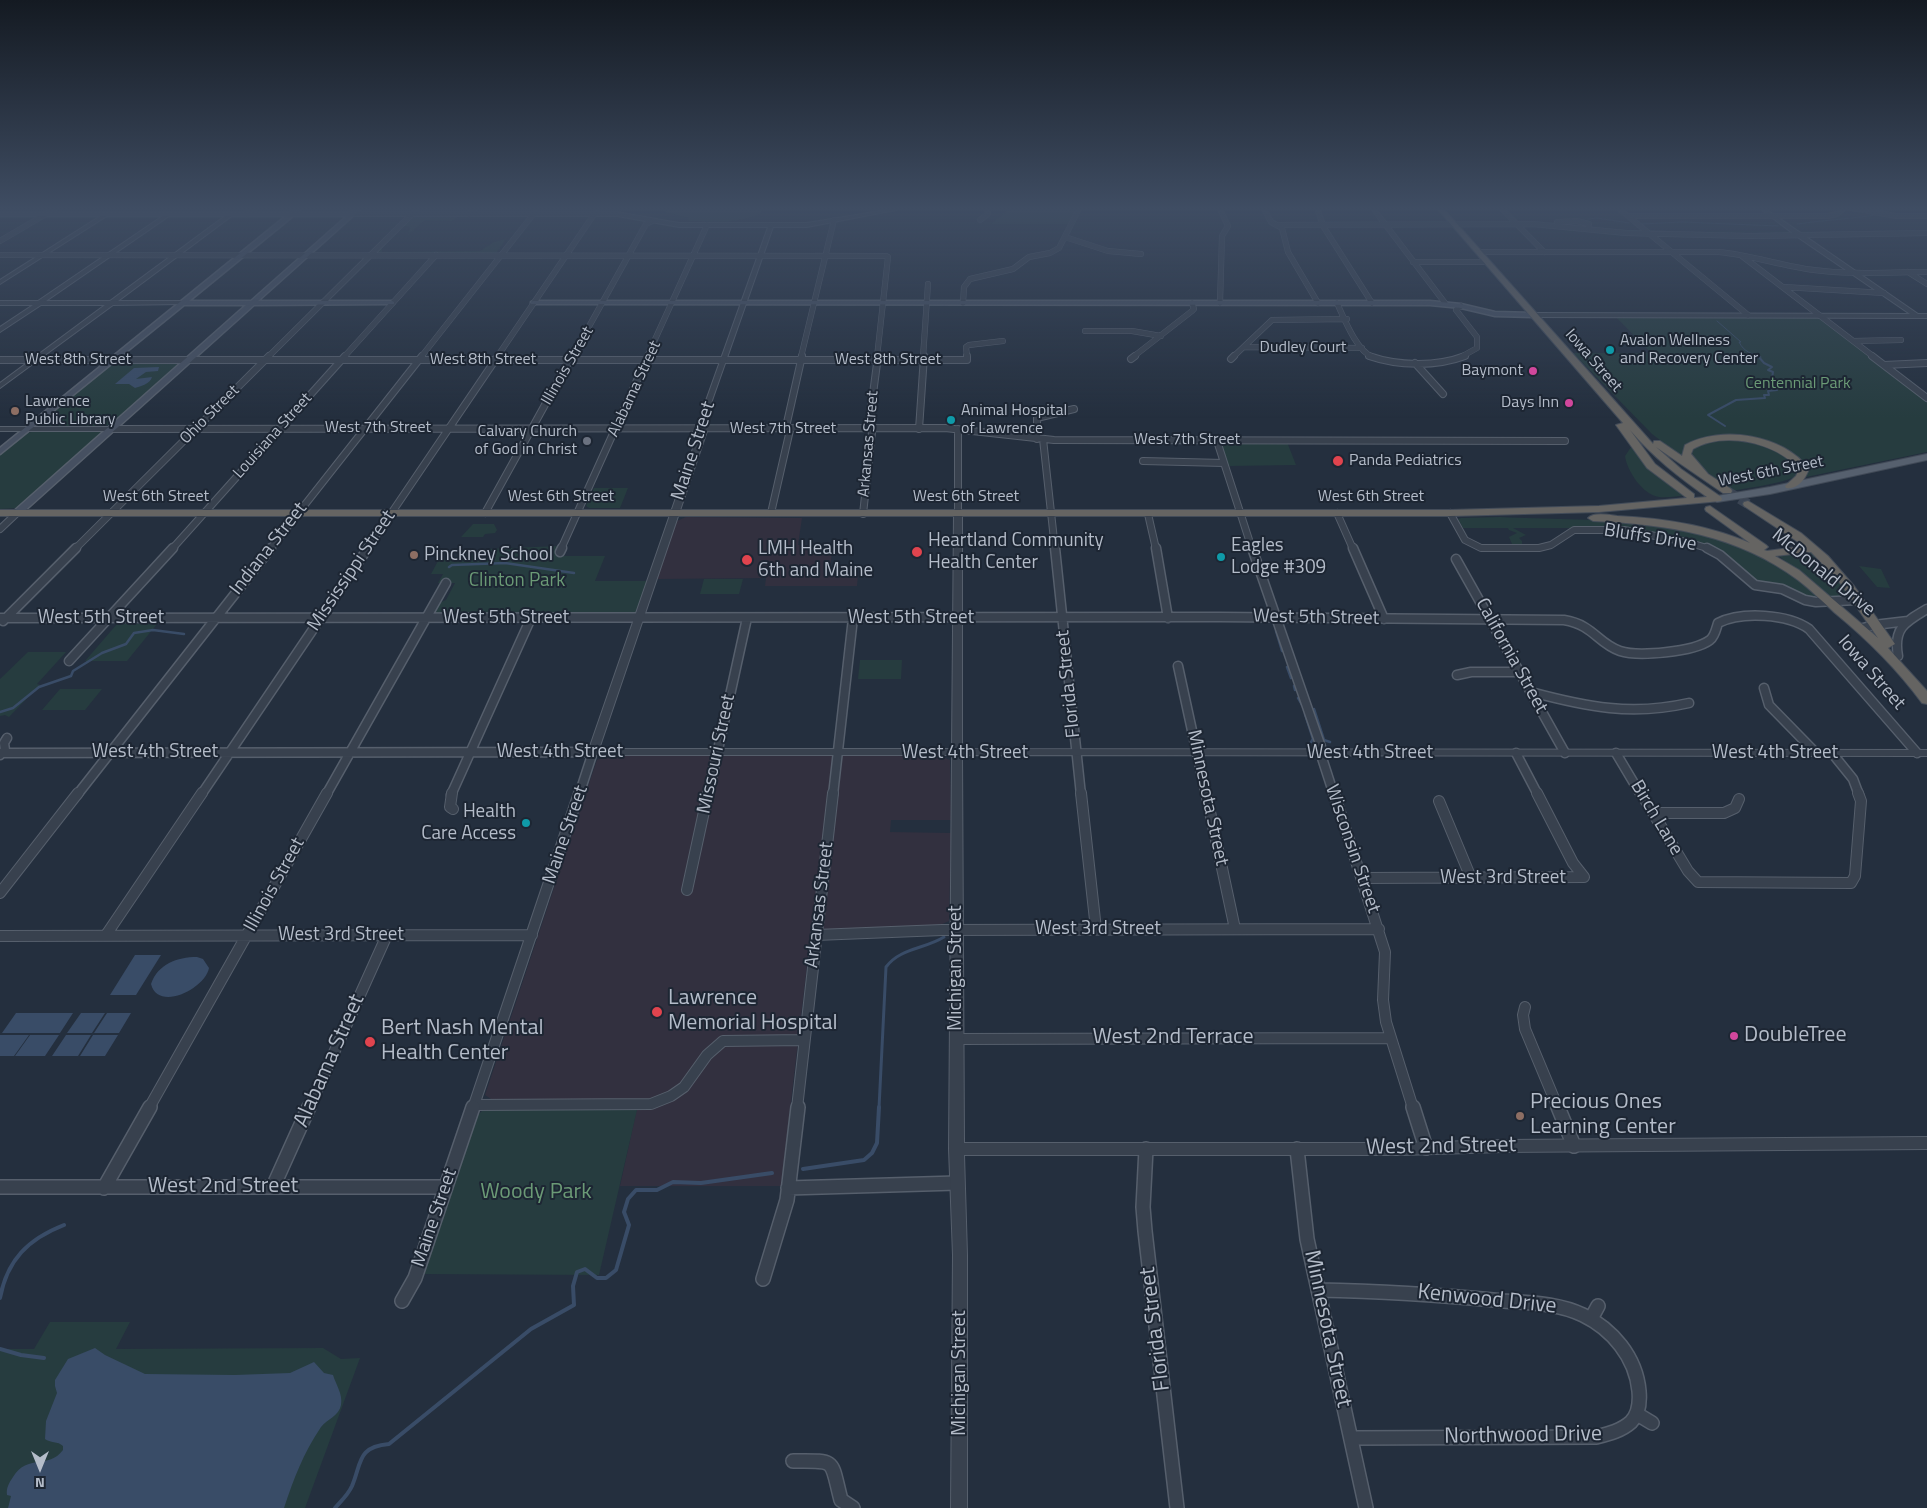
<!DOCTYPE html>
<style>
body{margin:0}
#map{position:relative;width:1927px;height:1508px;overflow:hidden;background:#242f3e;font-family:"Titillium Web",sans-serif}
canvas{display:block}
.north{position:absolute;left:15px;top:1443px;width:50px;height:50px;-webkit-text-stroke:4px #1d2633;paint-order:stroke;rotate:180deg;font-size:14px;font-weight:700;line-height:20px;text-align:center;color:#b4bcc9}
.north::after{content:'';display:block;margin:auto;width:18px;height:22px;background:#b4bcc9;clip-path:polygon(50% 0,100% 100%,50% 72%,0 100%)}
</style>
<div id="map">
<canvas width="1927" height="1508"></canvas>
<div class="north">N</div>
</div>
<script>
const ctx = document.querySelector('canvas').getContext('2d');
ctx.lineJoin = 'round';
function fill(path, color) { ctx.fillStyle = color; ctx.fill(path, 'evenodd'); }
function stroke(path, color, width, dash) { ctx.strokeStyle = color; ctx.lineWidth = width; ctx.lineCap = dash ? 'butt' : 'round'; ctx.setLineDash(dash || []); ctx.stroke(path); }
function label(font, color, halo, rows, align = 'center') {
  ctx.font = font + ' "Titillium Web",sans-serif'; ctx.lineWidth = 4; ctx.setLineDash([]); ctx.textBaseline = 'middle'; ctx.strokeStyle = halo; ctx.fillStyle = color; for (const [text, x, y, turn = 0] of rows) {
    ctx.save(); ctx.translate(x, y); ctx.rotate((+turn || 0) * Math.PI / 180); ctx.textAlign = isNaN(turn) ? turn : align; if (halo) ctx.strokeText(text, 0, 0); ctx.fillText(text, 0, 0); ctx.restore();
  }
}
fill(new Path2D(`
 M686,517L802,518L798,545H833L829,575H858L857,586H765L766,578L657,579L677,521Z
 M606,756H898L943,757L950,760L951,820H891L890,832L951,833L949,921L940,925L811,932L781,1186H620L639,1099H491L485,1095L587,789L597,760Z`), '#32303f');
fill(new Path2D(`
 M661,207H763L760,214C739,224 711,221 688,221L689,218L668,213L660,209Z
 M1012,207H1078L1069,224H991Z
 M413,215H462L452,221L425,220L408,235L410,227L402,226Z
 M506,239L497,252L492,254H376L379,249H382V252L480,251L494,242Z
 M1615,316L1819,317L1927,400V452L1806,477L1807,467C1791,443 1712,430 1687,444L1686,460L1652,434L1573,353H1651Z
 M179,362L181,363L112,424L104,426H36L113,363Z
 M36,431H99L103,433L18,508L0,509V455L27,433Z
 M1733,440C1762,444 1778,450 1801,468C1799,472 1798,475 1794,477C1784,483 1743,489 1731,491L1696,463L1692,454L1694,448L1709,441Z
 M1287,442L1296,465L1229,466L1221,444L1222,443Z
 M1631,447L1647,467L1687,495C1678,496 1668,498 1659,497C1643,495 1627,471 1625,456Z
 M594,488H628L620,508H589L586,506Z
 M1500,517C1592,522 1685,513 1768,560C1787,570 1804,585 1821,598L1819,599L1755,583L1720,552L1609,528H1513L1526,535L1519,538L1522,541V546L1512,544L1509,537L1517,533L1509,530L1508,528H1463L1458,519L1461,518Z
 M473,524H494L497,530L495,533L485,534L483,537H461Z
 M559,546V556H605L595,581H647L637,612L634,614H433L439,603L446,600L455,583H438L443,574H431L438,561L485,549Z
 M1812,552L1835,574L1850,596L1849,598L1834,599L1780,557L1781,554Z
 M1859,566L1881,569L1890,588L1877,587Z
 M704,579H743L739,594H700Z
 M117,624H157L127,661H85Z
 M28,652H66L37,684L40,685L9,717L5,715L0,716V679Z
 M860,660H902L901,679H858Z
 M60,689H102L85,710H42Z
 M488,1110H637L599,1275L423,1274L478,1115L482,1111Z
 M50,1322H130L116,1349L323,1348L341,1359L360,1358L305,1508H0V1349H34Z`), '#263c3f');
fill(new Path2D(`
 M159,367L158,371L146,372L136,379L152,377C150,384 141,386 135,388L129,384H115L134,368Z
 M135,955H161L136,995H110Z
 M197,957L203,959L209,968C205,989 158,1012 151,984C158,964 177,957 197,957Z
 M16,1013H73L60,1033H2Z
 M81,1013H105L92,1033H67Z
 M107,1013H131L119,1033H94Z
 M0,1035H29L14,1056H0Z
 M30,1035H59L45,1056H15Z
 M66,1035H91L78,1056H52Z
 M93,1035H118L105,1056H80Z
 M95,1348L105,1355L145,1374L235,1375L290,1373L314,1362L324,1373L333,1375C336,1385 343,1394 341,1405C339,1416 327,1419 321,1427C303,1454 294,1478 284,1508H8L11,1496L7,1495C6,1488 9,1483 13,1477C28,1453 48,1470 63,1450V1446C58,1441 50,1443 45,1439L46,1421L57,1393L55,1386V1380L68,1359Z`), '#394c67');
stroke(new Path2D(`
 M1881,212L1883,211L1880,209L1896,207
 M1588,219L1597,218L1629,223
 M1642,224L1682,222L1778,226
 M1797,224C1824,220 1850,219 1876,215
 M1717,321L1741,342H1739C1744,352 1752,354 1761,357`), '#394c67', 1);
stroke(new Path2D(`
 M1725,426L1708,415L1736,400L1765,398L1764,395H1769L1768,391L1777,390L1773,384L1777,381L1772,378L1773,372L1768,370L1772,367L1764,363L1758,356`), '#394c67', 2);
stroke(new Path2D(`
 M449,567L452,565L505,563L574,573
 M1276,631L1282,651
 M1287,667L1291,678
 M1294,686L1295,690
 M1298,698L1302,705
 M1314,709L1324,740L1330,742
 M0,712L13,708L39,687L71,676L73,671L102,653L126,644L134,633L153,630L184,634
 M1305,714L1313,739L1311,742`), '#394c67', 2.5);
stroke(new Path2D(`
 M879,1108L886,967C900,948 925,949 944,937`), '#394c67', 3);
stroke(new Path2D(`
 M803,1169L864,1160L872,1153L877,1143L879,1107
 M0,1298C7,1260 28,1239 64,1225
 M0,1349L21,1355L44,1358
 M335,1508C341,1501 348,1495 352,1486C362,1462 357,1447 389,1444L531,1329L574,1305L573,1286L577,1272L585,1269L597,1278H606L616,1270L629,1225L624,1212L628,1199L636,1190H657L673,1182L701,1183L772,1173`), '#394c67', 4);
stroke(new Path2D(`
 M1727,491L1748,504`), '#3a4453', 10, [10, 5]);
const minorFar4 = new Path2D(`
 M1219,207L1228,226L1222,236L1220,303
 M1263,207L1271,222L1282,228L1288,252L1318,303
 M1317,207L1323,226L1372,303
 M1372,207L1445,303
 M1506,207L1503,210L1544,252
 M1617,207L1748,315
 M1846,207L1896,216H1927
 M247,214L256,207
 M469,214L477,207
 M1628,216H1828L1837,214L1846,207
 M980,220L988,214L987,207
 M1557,222L1577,221L1589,224L1588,229
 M1277,225L1533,224L1626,233L1750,236L1927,233
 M1065,237L1108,251L1141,254
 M0,241L58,207
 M1478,252H1719C1751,255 1782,266 1814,270C1851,275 1890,272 1927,272
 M0,255L886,256L888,257L877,357
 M1742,256L1874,357
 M1413,262H1487
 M1908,272L1927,284
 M1784,287L1884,293
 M963,303L964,287L970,279L1013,269L1029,257L1050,253L1059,248L1080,207
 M1337,303C1344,318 1357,352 1373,357
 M1461,306L1456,310L1477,337V348L1461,357
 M1085,331H1132L1161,336
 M1853,341L1901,340
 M1244,347L1362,348
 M268,357L419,207
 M344,357L436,255
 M421,357L539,207
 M497,357L599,207
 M572,357L646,224L652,221
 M647,357L707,225
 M801,357L834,220
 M923,357L928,284
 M967,357L966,347L969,345L1003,341
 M1133,357L1192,311L1194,309L1192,303
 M1233,357L1272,320L1347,319`);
const minorFar3 = new Path2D(`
 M1369,356C1398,366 1436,367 1465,356
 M1872,356L1927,398
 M1131,359L1135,356
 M1231,359L1234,356
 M0,360H967V356
 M1415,363L1443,394
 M1884,365L1927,363
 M112,429L945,428L1054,440L1565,441
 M919,429L924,356
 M958,429V514
 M1037,439V418L1074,409
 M1043,439L1055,549
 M1217,441L1252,549
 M1143,461L1224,463
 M485,513L572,356
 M771,513L790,430L786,427L802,356
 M1337,513L1353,549
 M1450,513L1465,540L1481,548H1539L1551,545L1574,530H1624L1687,542L1710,549
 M863,514L872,432L869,424L878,356
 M1148,514L1156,549
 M0,529L17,513
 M75,549L269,356
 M172,549L345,356
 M270,549L422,356
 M367,549L498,356
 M561,549L648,356`);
const minorFar2 = new Path2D(`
 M1055,548L1081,795
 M1156,548L1168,618
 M1252,548L1321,747L1322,758L1334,795
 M1353,548L1384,619
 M1707,548L1720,555L1755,585L1782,589L1805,600L1816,602L1857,600
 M560,552L562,548
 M1456,559L1565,753
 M0,618L1219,617L1564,620C1594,625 1597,643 1620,651C1638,657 1694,652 1710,640C1715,636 1716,629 1718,623C1742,611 1788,614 1809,629L1917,753
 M3,621L76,548
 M1863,628L1874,625L1908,621
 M1898,656C1893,628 1905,622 1927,609
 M69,661L173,548
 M1178,666L1206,795
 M1457,675L1471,672H1519
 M1764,688L1769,705L1816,753
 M1531,692C1587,707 1632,716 1689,703
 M3,753L593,752L579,795
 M1516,753L1538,795
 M1616,753L1641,795
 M1832,753L1853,779L1859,795
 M0,755L5,750L4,743L7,738
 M77,795L271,548
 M201,795L368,548
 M326,795L446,583
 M451,795L531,618
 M708,795L747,618
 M833,795L853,618`);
const minorFar1 = new Path2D(`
 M452,793L450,807L453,809
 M1081,793L1096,929
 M1206,793L1235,929
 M1334,793L1385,952L1383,1000L1386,1022L1413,1108
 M1537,793L1573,863L1584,877
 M1641,793L1688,871L1698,882L1851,883L1855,876L1861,801L1858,793
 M1439,801L1471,878
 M1653,813H1724L1735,808L1739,799
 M1362,878L1584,877
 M687,890L708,793
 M0,893L78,793
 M106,935L202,793
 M816,935L942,930L1379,929
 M0,936L532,935
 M1525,1007L1523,1015L1525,1029L1558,1108
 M956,1039L1391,1038
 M474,1105L651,1104L671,1096L684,1087L707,1055L723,1041L804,1040
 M149,1108L327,793
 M309,1108L387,935
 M473,1108L579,793
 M797,1108L833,793`);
const minor = new Path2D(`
 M1413,1107L1426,1148
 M1558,1107L1574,1146
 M1146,1149L1143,1207L1145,1231L1177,1508
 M1297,1149L1307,1239L1366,1508
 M0,1187H446
 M273,1187L309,1107
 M104,1188L150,1107
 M788,1188L957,1183
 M763,1279L787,1200L798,1107
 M1318,1290C1380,1291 1442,1295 1504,1301C1531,1303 1558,1303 1583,1315C1612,1329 1636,1357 1639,1391C1640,1402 1639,1414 1631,1422C1621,1431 1608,1434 1596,1437L1351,1438
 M402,1301L415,1278L473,1107
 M1591,1319L1598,1306
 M1637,1414L1652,1423
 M793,1461C838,1461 830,1458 841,1500L853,1508`);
const tertiary = new Path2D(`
 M904,207H912L807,227H773L709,409L704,426L707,431L599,749H952L954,514L958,512L962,514V749L1927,750V756L962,755L964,1143H1402L1503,1140L1927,1137V1149L1503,1152L1402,1155H964L967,1255V1508H951L953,1255L949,1149L952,755H593L588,752L699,431L698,426L703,409L768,227H679L617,216H352L349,214L352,212H617L679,223H807Z
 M1758,207H1763L1918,314H1927V318L1534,317L1531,315L1534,313L1910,314L1799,238Z
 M105,213L110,214L0,284V280Z
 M167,213L172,214L46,301H110L229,213H233V215L118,301H181L183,302V304L113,305L0,388V383L105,305H41L0,332V327L33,305H0V301H38Z
 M0,427H112L116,429L112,431H0Z`);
const secondary = new Path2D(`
 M297,207H303L297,212H351L357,207H363L258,301H392L394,302V304L254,305L20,515H14V511L246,305H184L0,454V448L286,216H0V212H290ZM293,216H347L251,301H189Z
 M533,301H1430L1461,304L1495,312L1534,313L1537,315L1534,317L1495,316L1461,308L1430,305L531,304V302Z`);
const primary = new Path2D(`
 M1927,454V460L1770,494L1717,502L1712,499L1717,496L1770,487Z`);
const trunk = new Path2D(`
 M1436,207H1442L1653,444L1654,441H1660L1682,456L1685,445C1721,425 1783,434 1809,469C1805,479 1798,490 1786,488L1785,486L1796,476L1799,469C1775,442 1724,431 1693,449L1691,454L1708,474L1731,489L1732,491L1731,493H1723L1656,447L1681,469L1721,497L1722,499L1721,501L1599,512L1450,516H0V510H1450L1599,506L1687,498L1647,468L1616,425L1623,423ZM1630,430C1653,457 1679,477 1707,497L1694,498V494L1655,464Z
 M1748,501L1801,533L1828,556L1854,586L1895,644L1888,648L1927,691V704L1922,703C1897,669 1868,640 1835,613C1823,602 1811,590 1798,580C1738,535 1666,524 1593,521L1588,518C1594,512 1609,515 1617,516C1662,518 1708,525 1750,543L1706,511L1705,509L1706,507L1710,506L1766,545L1768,547L1764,550L1767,551L1804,546L1744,506L1743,504L1744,502ZM1811,552L1838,580L1878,638L1799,570L1775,556Z`);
stroke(minorFar4, '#565f6c', 6);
stroke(minorFar3, '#565f6c', 8);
stroke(minorFar2, '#565f6c', 11);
stroke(minorFar1, '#565f6c', 12);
stroke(minor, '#565f6c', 16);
stroke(tertiary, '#565f6c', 2);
stroke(secondary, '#565f6c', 3);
stroke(primary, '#414a57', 2);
stroke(trunk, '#434c59', 2);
stroke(minorFar4, '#38414e', 5);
stroke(minorFar3, '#38414e', 6);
stroke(minorFar2, '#38414e', 8);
stroke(minorFar1, '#38414e', 10);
stroke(minor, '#38414e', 13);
fill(tertiary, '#38414e');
fill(secondary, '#465061');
fill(primary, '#56606e');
fill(trunk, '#656462');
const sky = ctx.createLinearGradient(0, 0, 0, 418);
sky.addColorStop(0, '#141a22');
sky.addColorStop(0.5, '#3f4d63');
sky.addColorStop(1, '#3f4d6300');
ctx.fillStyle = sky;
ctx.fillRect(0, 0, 1927, 418);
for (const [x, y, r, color] of [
 [1610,350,5,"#0f9aa8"],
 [1533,371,5,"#d1479c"],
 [1569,403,5,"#d1479c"],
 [15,411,5,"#8d6e63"],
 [951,420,5,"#0f9aa8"],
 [587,441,5,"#6b7280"],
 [1338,461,6,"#e0444e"],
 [917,552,6,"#e0444e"],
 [414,555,5,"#8d6e63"],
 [1221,557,5,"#0f9aa8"],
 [747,560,6,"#e0444e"],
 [526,823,5,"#0f9aa8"],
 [657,1012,6,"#e0444e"],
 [1734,1036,5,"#d1479c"],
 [370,1042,6,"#e0444e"],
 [1520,1116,5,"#8d6e63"]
]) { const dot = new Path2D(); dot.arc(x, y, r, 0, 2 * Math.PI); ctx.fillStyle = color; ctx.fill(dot); stroke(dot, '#1d2633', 2); }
label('16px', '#b4bcc9', '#1d2633', [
 ["Avalon Wellness",1620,341],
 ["and Recovery Center",1620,359],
 ["Baymont",1523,371,"right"],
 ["Lawrence",25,402],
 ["Public Library",25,420],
 ["Days Inn",1559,403,"right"],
 ["Animal Hospital",961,411],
 ["of Lawrence",961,429],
 ["Calvary Church",577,432,"right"],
 ["of God in Christ",577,450,"right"],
 ["Panda Pediatrics",1349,461]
], 'left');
label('16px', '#b4bcc9', '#1d2633', [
 ["Dudley Court",1303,348],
 ["West 8th Street",78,360],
 ["West 8th Street",483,360],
 ["West 8th Street",888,360],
 ["Iowa Street",1593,361,49],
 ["Illinois Street",568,366,-60],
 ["Alabama Street",635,389,-65],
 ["Ohio Street",210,415,-45],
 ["West 7th Street",378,428],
 ["West 7th Street",783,429],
 ["Louisiana Street",273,436,-48],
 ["West 7th Street",1187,440],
 ["Arkansas Street",869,444,-85],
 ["West 6th Street",1771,472,-11],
 ["West 6th Street",156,497],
 ["West 6th Street",561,497],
 ["West 6th Street",966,497],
 ["West 6th Street",1371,497]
]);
label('16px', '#6b9a76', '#1d2633', [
 ["Centennial Park",1798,384]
]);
label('19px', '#b4bcc9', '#1d2633', [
 ["Maine Street",694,451,-72],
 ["Bluffs Drive",1650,538,9],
 ["Indiana Street",269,549,-52],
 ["Mississippi Street",352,571,-56],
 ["McDonald Drive",1823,573,39],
 ["West 5th Street",101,618],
 ["West 5th Street",506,618],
 ["West 5th Street",911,618],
 ["West 5th Street",1316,618,1],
 ["California Street",1511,656,61],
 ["Iowa Street",1871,673,49],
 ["Florida Street",1069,684,-96],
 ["West 4th Street",155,752],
 ["West 4th Street",560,752],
 ["West 4th Street",965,753],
 ["West 4th Street",1370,753],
 ["West 4th Street",1775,753],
 ["Missouri Street",717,754,-78],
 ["Minnesota Street",1207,798,78],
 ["Birch Lane",1656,818,59],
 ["Maine Street",566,835,-71],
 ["Wisconsin Street",1352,849,71],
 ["West 3rd Street",1503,878],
 ["Illinois Street",275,885,-61],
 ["Arkansas Street",820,905,-83],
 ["West 3rd Street",1098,929],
 ["West 3rd Street",341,935],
 ["Michigan Street",956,968,-90],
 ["Maine Street",435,1218,-71],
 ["Michigan Street",960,1373,-90]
]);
label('19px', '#b4bcc9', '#1d2633', [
 ["Heartland Community",928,541],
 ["Health Center",928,563],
 ["Eagles",1231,546],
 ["Lodge #309",1231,568],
 ["LMH Health",758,549],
 ["6th and Maine",758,571],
 ["Pinckney School",424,555],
 ["Health",516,812,"right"],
 ["Care Access",516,834,"right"]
], 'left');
label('19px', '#6b9a76', '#1d2633', [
 ["Clinton Park",517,581]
]);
label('22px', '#b4bcc9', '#1d2633', [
 ["Lawrence",668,999],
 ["Memorial Hospital",668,1024],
 ["Bert Nash Mental",381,1029],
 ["Health Center",381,1054],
 ["DoubleTree",1744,1036],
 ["Precious Ones",1530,1103],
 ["Learning Center",1530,1128]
], 'left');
label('22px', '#b4bcc9', '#1d2633', [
 ["West 2nd Terrace",1173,1038],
 ["Alabama Street",330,1061,-66],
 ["West 2nd Street",1441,1147,-1],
 ["West 2nd Street",223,1187],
 ["Kenwood Drive",1487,1300,6],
 ["Florida Street",1156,1329,-97],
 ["Minnesota Street",1327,1329,78],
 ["Northwood Drive",1523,1436,-1]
]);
label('22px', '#6b9a76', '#1d2633', [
 ["Woody Park",536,1193]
]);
</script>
